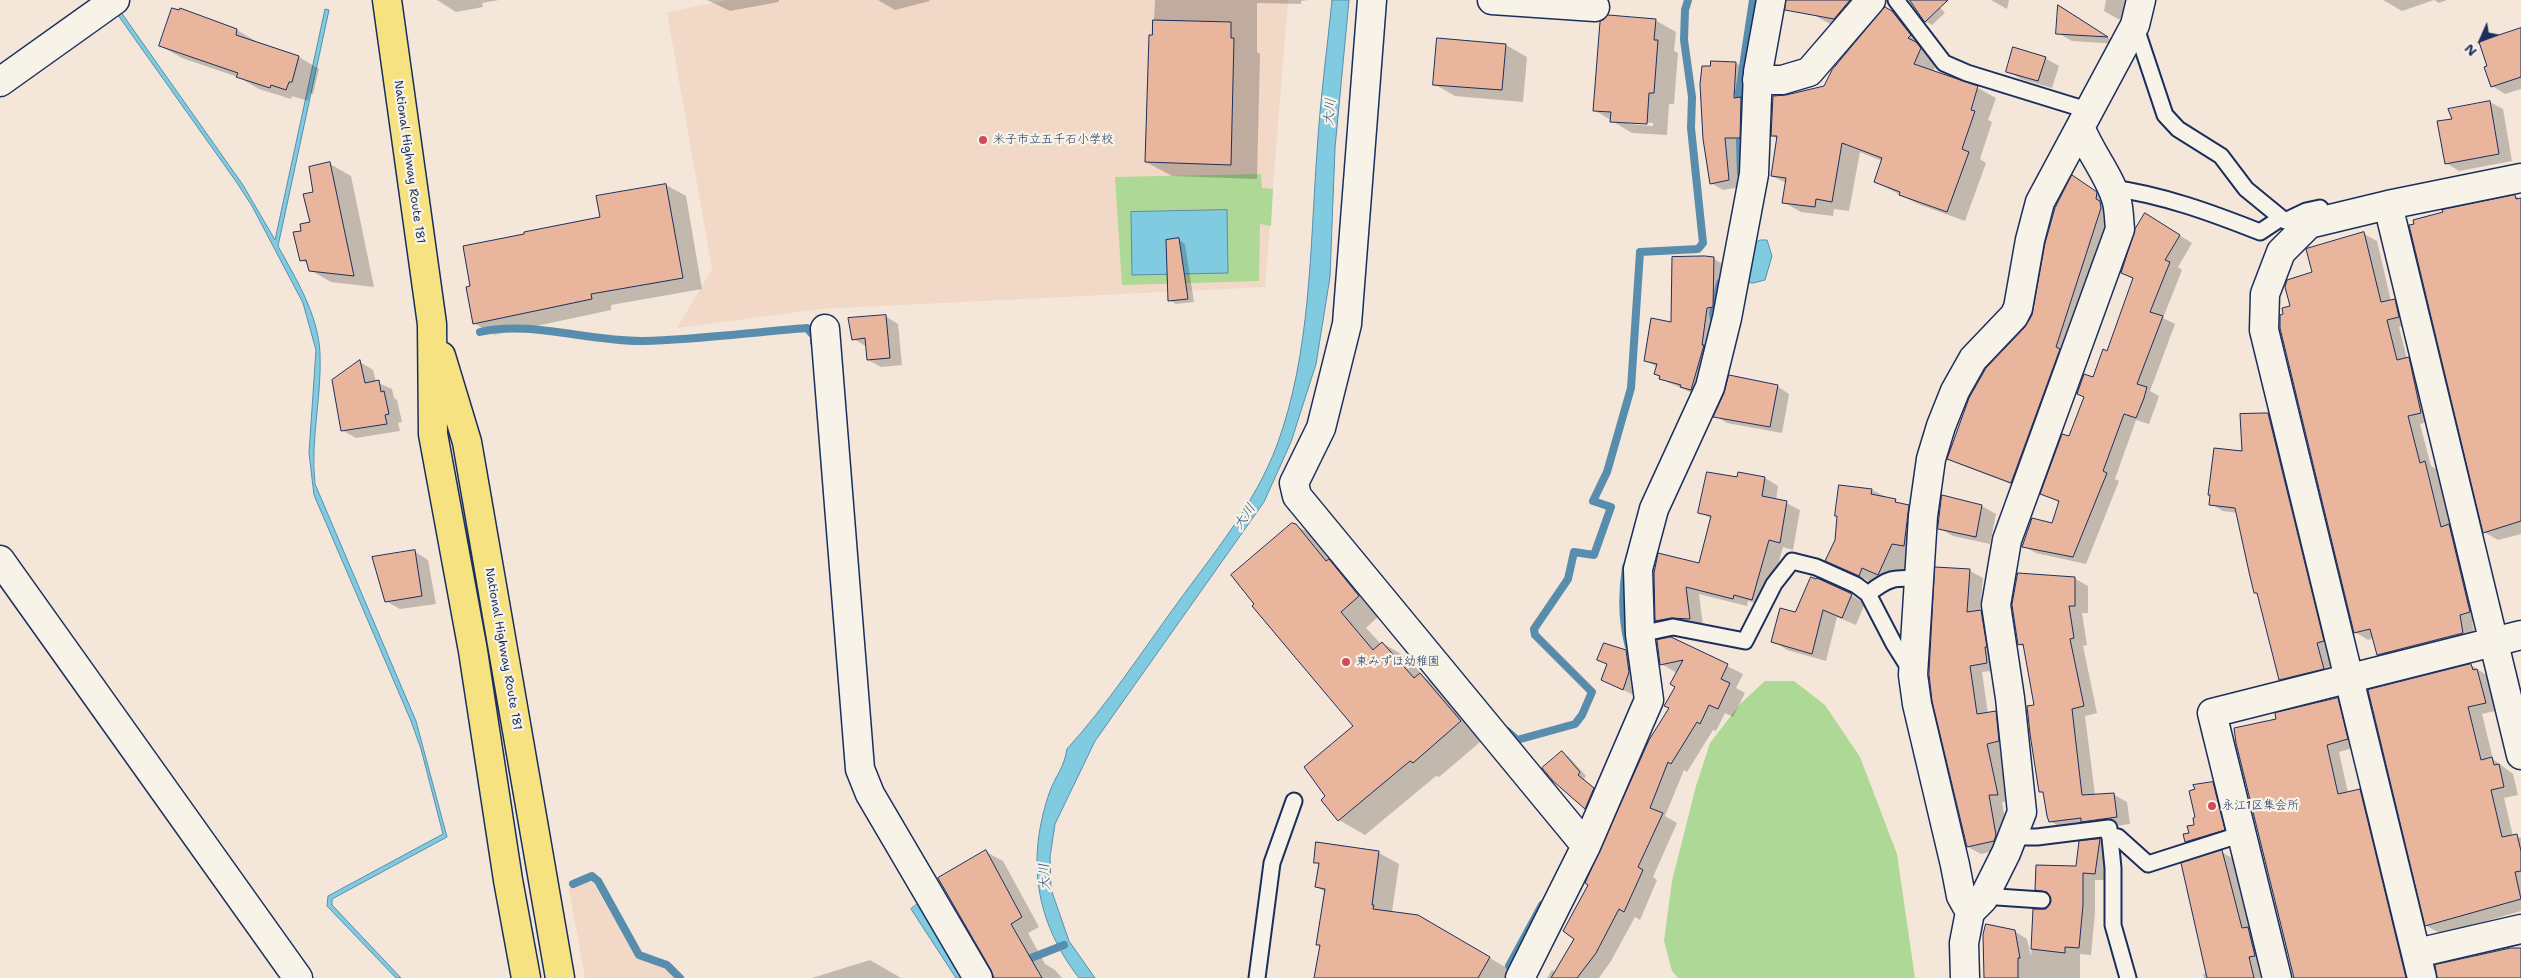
<!DOCTYPE html>
<meta charset="utf-8">
<style>
body{margin:0}
#map{position:relative;width:2521px;height:978px;overflow:hidden;background:#f4e7d9;font-family:"Shantell Sans",sans-serif}
canvas{display:block}
.north{position:absolute;left:2456px;top:15px;width:50px;height:50px;-webkit-text-stroke:4px #f7f3e8;paint-order:stroke;rotate:226deg;font-size:14px;font-weight:700;line-height:20px;text-align:center;color:#1b2f5e}
.north::after{content:'';display:block;margin:auto;width:18px;height:22px;background:#1b2f5e;clip-path:polygon(50% 0,100% 100%,50% 72%,0 100%)}
</style>
<div id="map">
<canvas width="2521" height="978"></canvas>
<div class="north">N</div>
</div>
<script>
const ctx = document.querySelector('canvas').getContext('2d');
ctx.lineJoin = 'round';
function fill(path, color) { ctx.fillStyle = color; ctx.fill(path, 'evenodd'); }
function stroke(path, color, width, dash) { ctx.strokeStyle = color; ctx.lineWidth = width; ctx.lineCap = dash ? 'butt' : 'round'; ctx.setLineDash(dash || []); ctx.stroke(path); }
function label(font, color, halo, rows, align = 'center') {
  ctx.font = font + ' "Shantell Sans","Klee One",sans-serif'; ctx.lineWidth = 4.5; ctx.setLineDash([]); ctx.textBaseline = 'middle'; ctx.strokeStyle = halo; ctx.fillStyle = color; for (const [text, x, y, turn = 0] of rows) {
    ctx.save(); ctx.translate(x, y); ctx.rotate((+turn || 0) * Math.PI / 180); ctx.textAlign = isNaN(turn) ? turn : align; if (halo) ctx.strokeText(text, 0, 0); ctx.fillText(text, 0, 0); ctx.restore();
  }
}
fill(new Path2D(`
 M728,0H1288L1265,287L821,309L677,328L712,269L667,12Z
 M591,879L635,956L666,968L675,978H585L569,889Z`), '#f1d8c7');
fill(new Path2D(`
 M1261,174L1262,188L1273,189L1271,226L1260,224L1259,281L1122,285L1115,177Z
 M1765,681H1794L1825,705L1860,757L1897,854L1915,978H1678L1672,971L1664,941L1672,881L1696,786L1710,743L1740,704Z`), '#aed895');
const water = new Path2D(`
 M1332,0H1349L1335,148L1330,277L1316,364L1291,442L1264,502L1095,741L1055,824L1050,857L1051,889L1069,941L1095,978H1079C1035,921 1026,859 1050,791C1056,775 1064,768 1067,749C1107,705 1141,653 1176,605C1213,554 1255,504 1277,445C1311,353 1310,248 1317,152C1320,101 1327,50 1332,0Z
 M118,8L243,185L275,240L325,9L329,10L278,246C296,279 318,314 320,353C322,397 310,440 315,484L416,721L447,837L332,899V905L401,978H396L327,906L328,896L443,834L421,749L411,721L314,495L309,453L316,350L303,303L252,206L235,180L115,11Z
 M1227,210L1228,273L1132,275L1131,212Z
 M1761,240H1767L1772,256L1765,280L1753,283L1743,282L1756,242Z
 M919,903L966,978H956L911,909Z`);
fill(water, '#81cbe1');
stroke(water, '#588dad', 1);
fill(new Path2D(`
 M437,0H499L482,3L483,7L456,12Z
 M707,0H779V2L730,11Z
 M878,0H929L930,1L895,10Z
 M1155,0H1308L1301,1V4L1257,3V52L1260,54L1257,179L1172,176L1146,162Z
 M1801,0H1875L1852,28L1830,24L1812,14Z
 M1912,0H1933L1945,13L1932,25L1925,21Z
 M1991,0H2009L2007,9Z
 M2106,0H2143L2136,21L2118,19L2104,11Z
 M2383,0H2434L2402,11Z
 M2434,0H2447L2439,3Z
 M1885,8L1910,23L1939,59L1933,72L1978,88L1996,98L1988,120L1992,122L1980,159L1986,163L1965,221L1918,204L1875,182L1882,161L1860,152L1849,211L1834,209L1833,216L1801,212L1783,202L1786,183L1772,176L1778,139L1772,136L1786,96L1825,87Z
 M2073,15L2118,44L2072,41L2058,33Z
 M1655,20L1676,32L1674,51L1678,53L1674,104H1669L1667,135L1632,133L1594,110ZM1626,122L1653,123V126L1629,124Z
 M237,30L257,42L299,57L319,69L313,94L310,93L308,101L292,96L291,99L259,89L238,77L182,58L161,46Z
 M2521,30V89L2505,94L2492,86L2489,67Z
 M1506,45L1527,57L1523,102L1455,96L1434,84Z
 M2045,58L2059,66L2052,88L2021,79L2007,71Z
 M1712,62L1736,63L1748,70L1752,144L1737,145L1741,187L1723,190L1711,183Z
 M2490,102L2503,109L2512,161L2459,171L2446,163L2454,120Z
 M330,164L351,176L374,287L331,282L310,270L308,264L301,260L302,232L311,223L314,193Z
 M2073,177L2109,201L2112,209L2024,489L1961,465L1949,458L2033,315Z
 M666,185L686,196L702,289L611,305V310L494,335L474,323L472,287L526,235L602,218Z
 M2515,196L2521,199V534L2498,540L2484,532Z
 M2158,222L2192,243L2178,267L2182,270L2163,318L2175,324L2150,391L2159,396L2156,405L2149,424L2136,420L2115,479L2119,481L2086,564L2036,553L2023,546L2053,525L2060,503L2042,493L2069,437L2093,379L2108,352L2134,279L2122,272Z
 M2364,234L2377,241L2391,301L2394,300L2408,308L2412,324L2399,327L2407,359L2422,366L2434,420L2420,424L2431,466L2438,470L2452,527L2462,533L2483,619L2472,622L2476,641L2391,662L2378,655L2374,638L2368,640L2355,632L2292,307L2313,272Z
 M1179,240L1185,244L1194,302L1176,304L1169,300Z
 M1714,259L1726,266L1694,394L1661,379L1656,374L1657,367L1646,361Z
 M885,316L898,324L902,365L881,367L868,360L867,347L854,339Z
 M360,362L373,370L376,382L392,389L394,398L397,400L402,422L398,423L400,431L356,438L342,430Z
 M1777,386L1789,394L1782,433L1727,423L1715,416Z
 M2268,414L2281,422L2336,676L2292,687L2280,679L2258,594L2256,592L2237,513L2223,511L2211,504Z
 M1739,473L1765,478L1778,486L1776,500L1786,503L1800,510L1793,550L1783,547L1766,606L1748,601L1747,606L1699,594L1703,626L1670,628L1656,620L1700,564L1712,519L1700,512L1738,479Z
 M1872,490L1928,517L1898,585L1879,586L1826,560L1836,540L1838,517L1836,515Z
 M1943,496L1982,506L1996,514L1990,544L1953,536L1939,528Z
 M1295,525L1322,540L1384,611L1366,628L1381,644L1382,643L1408,658L1425,678L1446,690L1486,737L1439,777L1436,776L1365,835L1339,820L1322,800L1327,796L1355,727Z
 M414,551L428,560L436,604L400,609L386,601Z
 M1937,568L1970,571L1983,578L1980,611L1994,619L2000,670L1982,672L1988,714L1995,712L2008,720L2011,748L2000,751L2010,801L2002,802L2009,843L2007,848L1981,854L1968,847Z
 M2074,578L2088,586V613H2082L2087,645L2083,646L2097,713L2085,716L2095,795L2113,794L2127,802L2130,824L2095,829H2064L2050,821L2045,794L2040,791L2035,706L2024,647L2019,644Z
 M1851,595L1865,603L1856,625L1837,617L1826,661L1787,650L1773,641L1796,613Z
 M1671,638L1743,674L1736,688L1745,693L1733,717L1725,713L1716,731L1713,730L1687,772L1684,770L1665,816L1677,823L1653,877L1657,880L1640,920L1635,917L1611,961L1599,978H1547L1552,970L1555,972L1575,939L1590,885L1670,708L1677,686V673L1661,664Z
 M1616,647L1639,658L1636,696L1602,680L1608,665L1598,660Z
 M2471,665L2491,678L2499,710L2482,714L2493,759L2513,774L2518,795L2504,798L2513,836L2521,838V911L2441,934L2427,926Z
 M2337,699L2350,707L2360,746L2339,752L2348,793L2360,790L2372,797L2417,978H2294L2277,720Z
 M1562,753L1569,757L1586,776L1584,779L1600,793L1592,811L1553,780Z
 M2213,783L2227,791L2238,838L2200,850L2186,842L2196,827L2197,818Z
 M2100,840L2113,847L2108,880H2095V913L2091,955L2080,954V978H1985L2014,931L2027,939L2031,956L2034,910H2046L2053,901L2051,897L2036,889L2077,867Z
 M1317,843L1379,853L1399,864L1392,912L1439,928L1510,970L1505,978H1315L1321,946L1318,944L1325,892L1317,887L1320,865L1315,862Z
 M986,852L1003,861L1039,927L1028,933L1045,964L1055,970L1062,978H995Z
 M2221,852L2234,859L2264,978H2204L2203,974L2207,973Z
 M870,960L901,978H812Z`), '#0003');
stroke(new Path2D(`
 M1741,121L1739,93L1753,0
 M1740,141L1741,174
 M1715,326L1713,313L1720,283
 M480,332C526,320 592,342 643,341C698,340 753,332 807,328L814,336V342
 M1626,567C1622,593 1622,621 1629,647
 M1507,731L1517,740L1575,724L1582,715L1592,692L1535,635L1534,629L1568,579L1574,552L1594,555L1611,507L1593,501L1607,472L1631,388L1640,252L1698,249L1703,243L1691,128L1692,97L1684,40L1685,10L1688,0
 M573,884L592,876L598,881L639,955L667,965L680,978
 M1021,962L1064,945
 M1509,966L1542,905`), '#588dad', 8);
const building = new Path2D(`
 M1786,0H1850L1834,19L1785,10Z
 M1910,0H1948L1925,22Z
 M2058,5L2108,37L2056,34Z
 M1885,7L1892,11L1911,35L1908,38L1916,42L1921,48L1914,64L1978,86L1971,110L1975,111L1962,149L1969,152L1947,212L1899,195L1900,192L1874,182L1882,158L1842,143L1832,202L1816,199L1815,207L1782,203L1786,178L1771,176L1777,136H1771L1773,96L1786,95L1824,86L1832,70Z
 M172,8L179,10L180,8L237,29L236,35L299,56L292,82H289L286,90L271,85L270,88L236,77L238,73L159,46Z
 M1608,15L1656,19L1654,40H1658L1654,93H1649L1647,124L1610,122L1611,112L1593,111L1600,22Z
 M1153,20L1231,22V38H1234L1231,165L1145,162L1149,35H1152Z
 M2521,28V77L2491,87L2484,67L2487,66L2479,42Z
 M1437,38L1506,44L1502,90L1433,85Z
 M2013,47L2046,57L2038,81L2006,72Z
 M1711,61L1736,62L1734,98L1741,97L1740,138H1725L1729,180L1710,184L1703,139L1700,84L1702,66H1710Z
 M2490,101L2499,154L2445,164L2437,121L2452,119L2448,109Z
 M330,162L354,276L309,271L306,260L300,261L293,232L301,231L300,224L310,222L303,194L313,192L309,167Z
 M2072,175L2097,192L2096,199L2100,201L2101,208L2056,347L2060,349L2011,483L1947,459L1969,398L1986,368L2025,327L2032,315L2045,243L2055,208Z
 M666,184L683,278L591,294L592,299L473,324L466,287L470,286L463,246L524,234V232L600,217L596,196Z
 M2515,195L2516,199L2521,198V521L2483,533L2409,225L2414,224L2413,220L2443,212L2442,210Z
 M2145,213L2180,235L2165,260L2170,262L2150,312L2163,316L2137,384L2147,387L2144,398L2136,418L2124,414L2103,471L2107,473L2073,557L2022,547L2032,518L2052,523L2059,501L2040,494L2062,434L2069,436L2084,397L2077,394L2084,374L2093,377L2103,349L2107,351L2133,278L2121,273L2135,229Z
 M2364,232L2381,302L2395,299L2399,317L2387,320L2397,360L2409,357L2421,413L2408,416L2420,463L2425,461L2441,527L2449,524L2470,612L2460,615L2463,633L2377,655L2370,629L2354,633L2280,328V315L2283,314L2282,308L2290,306L2285,287L2287,280L2312,272L2306,249Z
 M1179,238L1188,299L1168,301L1166,240Z
 M1705,256L1714,257L1713,307L1707,308L1702,345H1704L1691,390L1680,387L1681,385L1659,379L1660,376L1654,374L1657,364L1644,361L1651,318L1671,322L1672,257Z
 M886,315L890,358L867,360L865,338L852,340L848,318Z
 M360,360L365,383L379,380L381,392L384,391L389,414L385,415L387,424L341,431L332,380Z
 M1729,375L1778,385L1770,427L1713,417L1724,393Z
 M2264,413H2268L2324,641L2317,643L2324,669L2279,680L2257,593H2254L2249,572L2235,508L2209,505L2210,495H2208L2214,448L2242,451L2240,414Z
 M1707,472L1737,477L1738,472L1765,477L1762,496L1787,501L1780,543L1769,540L1752,600L1734,595L1733,599L1686,587L1690,619L1671,618L1655,621L1654,573L1658,553L1699,563L1711,516L1698,513Z
 M1839,485L1872,489L1871,494L1896,499L1895,502L1909,505L1904,546L1892,544L1878,575L1862,568L1859,576L1825,561L1835,540L1837,516H1835Z
 M1942,495L1982,505L1976,537L1938,529Z
 M1292,523L1296,524L1326,561L1329,559L1359,596L1341,612L1373,650L1382,642L1414,678L1420,673L1461,721L1413,763L1410,761L1338,821L1321,800L1325,796L1304,767L1353,726L1252,606L1254,604L1231,575Z
 M415,550L422,596L385,602L372,557Z
 M1935,567L1970,569L1967,612L1981,610L1987,647H1985L1987,663L1970,666L1977,714L1996,711L1999,741L1987,744L1998,795H1989L1996,835L1994,841L1967,847L1932,701L1929,674Z
 M2018,573L2075,577V606H2069L2074,638L2070,639L2084,706L2072,709L2082,795L2114,793L2117,817L2081,822V818L2049,822L2047,816L2043,792H2039L2030,734L2027,706L2034,705L2023,644L2018,645L2012,605Z
 M1811,577L1816,579L1817,578L1852,594L1842,618L1823,610L1812,654L1771,642L1780,608L1795,612Z
 M1671,637L1728,664L1721,679L1730,683L1718,709L1709,705L1700,724L1697,722L1671,764L1668,762L1650,808L1663,813L1638,867L1643,870L1624,912L1619,909L1596,953L1577,978H1551L1574,939L1563,931L1588,885L1585,883L1649,740L1669,708L1664,706L1675,687L1670,684L1683,660L1660,665L1657,640Z
 M1604,643L1626,650L1629,672L1623,690L1601,680L1607,664L1597,660Z
 M2471,664L2473,670L2477,669L2486,703L2468,707L2481,760L2492,757L2494,765L2499,764L2504,787L2491,790L2502,837L2517,834L2521,851V871L2515,872L2521,899L2425,926L2368,690Z
 M2338,698L2348,739L2327,745L2338,794L2360,789L2406,978H2294L2236,743L2234,728L2276,719L2275,713Z
 M1562,751L1580,772L1578,775L1594,788L1585,809L1553,781L1542,768Z
 M2213,782L2225,830L2185,842L2183,834L2189,833L2187,826L2194,825L2193,818L2195,817L2189,791L2195,789L2193,785Z
 M2100,839L2095,874L2083,873V905L2079,948L2065,947V953L2031,949L2033,909H2046L2051,901L2047,892L2035,890L2036,865L2076,866L2079,841Z
 M1316,842L1379,851L1372,905H1374L1373,909L1418,915L1490,957L1478,978H1314L1320,945H1316L1325,889L1315,887L1319,863H1314Z
 M986,850L1022,917L1011,924L1042,978H994L991,970L938,878Z
 M2222,850L2242,928L2248,927L2255,956L2249,957L2254,978H2207L2181,863Z
 M1986,924L2015,930L2020,958H2018V978H1984L1983,935Z
 M2511,948H2521V978H2437L2435,965Z`);
fill(building, '#eab59d');
stroke(building, '#1b2f5e', 1);
const lane = new Path2D(`
 M1896,0L1944,63L1967,73L2090,111
 M2135,25L2165,115L2178,129L2221,156L2246,189L2285,221L2306,211L2320,208
 M2112,188C2163,195 2212,213 2260,232L2281,218
 M1868,594C1888,578 1894,577 1919,579
 M1640,634L1673,627L1745,641L1774,584L1792,561L1816,567L1856,585L1868,594L1894,644L1911,671
 M2109,835L2118,837L2148,864L2242,834
 M2013,837H2037L2109,828L2113,868V925L2128,978
 M1987,893L1997,897L2042,900
 M1257,978L1272,863L1294,801`);
const street = new Path2D(`
 M1372,0L1347,324L1321,428L1294,483L1297,496L1586,846
 M1492,0L1595,7
 M1757,80H1782L1809,72L1871,0
 M0,82L115,0
 M2388,205L2521,755
 M825,329L860,769L870,794L978,978
 M0,560L298,978
 M1970,912L1961,896L1955,865L1917,704L1913,675L1923,516L1931,459L1941,426L1955,391L1973,359L2014,316L2018,308L2030,240L2040,202L2135,25L2141,0
 M2417,953L2521,929
 M1520,978L1586,846L1649,700L1640,634L1638,569L1654,509L1710,387L1727,318L1754,174L1758,72L1771,0
 M1965,978L1964,943L1970,912L1983,899L2006,853L2022,812L2010,698L1996,605L2007,540L2120,229C2119,220 2119,210 2117,202C2110,176 2091,154 2081,129
 M2277,978L2212,713L2521,635
 M2422,978L2264,330L2265,294L2281,252L2309,224L2388,205L2521,178`);
const highway = new Path2D(`
 M387,0L432,324L433,434L473,651L508,880L526,978
 M441,356L467,442L560,978`);
stroke(lane, '#1b2f5e', 19);
stroke(street, '#1b2f5e', 31);
stroke(highway, '#1b2f5e', 31);
stroke(lane, '#f7f3e8', 15);
stroke(street, '#f7f3e8', 28);
stroke(highway, '#f7e281', 28);
for (const [x, y, r, color] of [
 [983,140,5,"#d1495b"],
 [1346,662,5,"#d1495b"],
 [2212,806,5,"#d1495b"]
]) { const dot = new Path2D(); dot.arc(x, y, r, 0, 2 * Math.PI); ctx.fillStyle = color; ctx.fill(dot); stroke(dot, '#f7f3e8', 2); }
label('12px', '#1b2f5e', '#f7f3e8', [
 ["米子市立五千石小学校",993,140],
 ["東みずほ幼稚園",1356,662],
 ["永江1区集会所",2222,806]
], 'left');
label('12px', '#1b2f5e', '#f7f3e8', [
 ["National Highway Route 181",409,162,82],
 ["National Highway Route 181",503,649,80]
]);
label('italic 14px', '#34567f', '#f7f3e8', [
 ["大川",1330,112,-85],
 ["大川",1245,517,-55],
 ["大川",1045,877,-93]
]);
</script>
